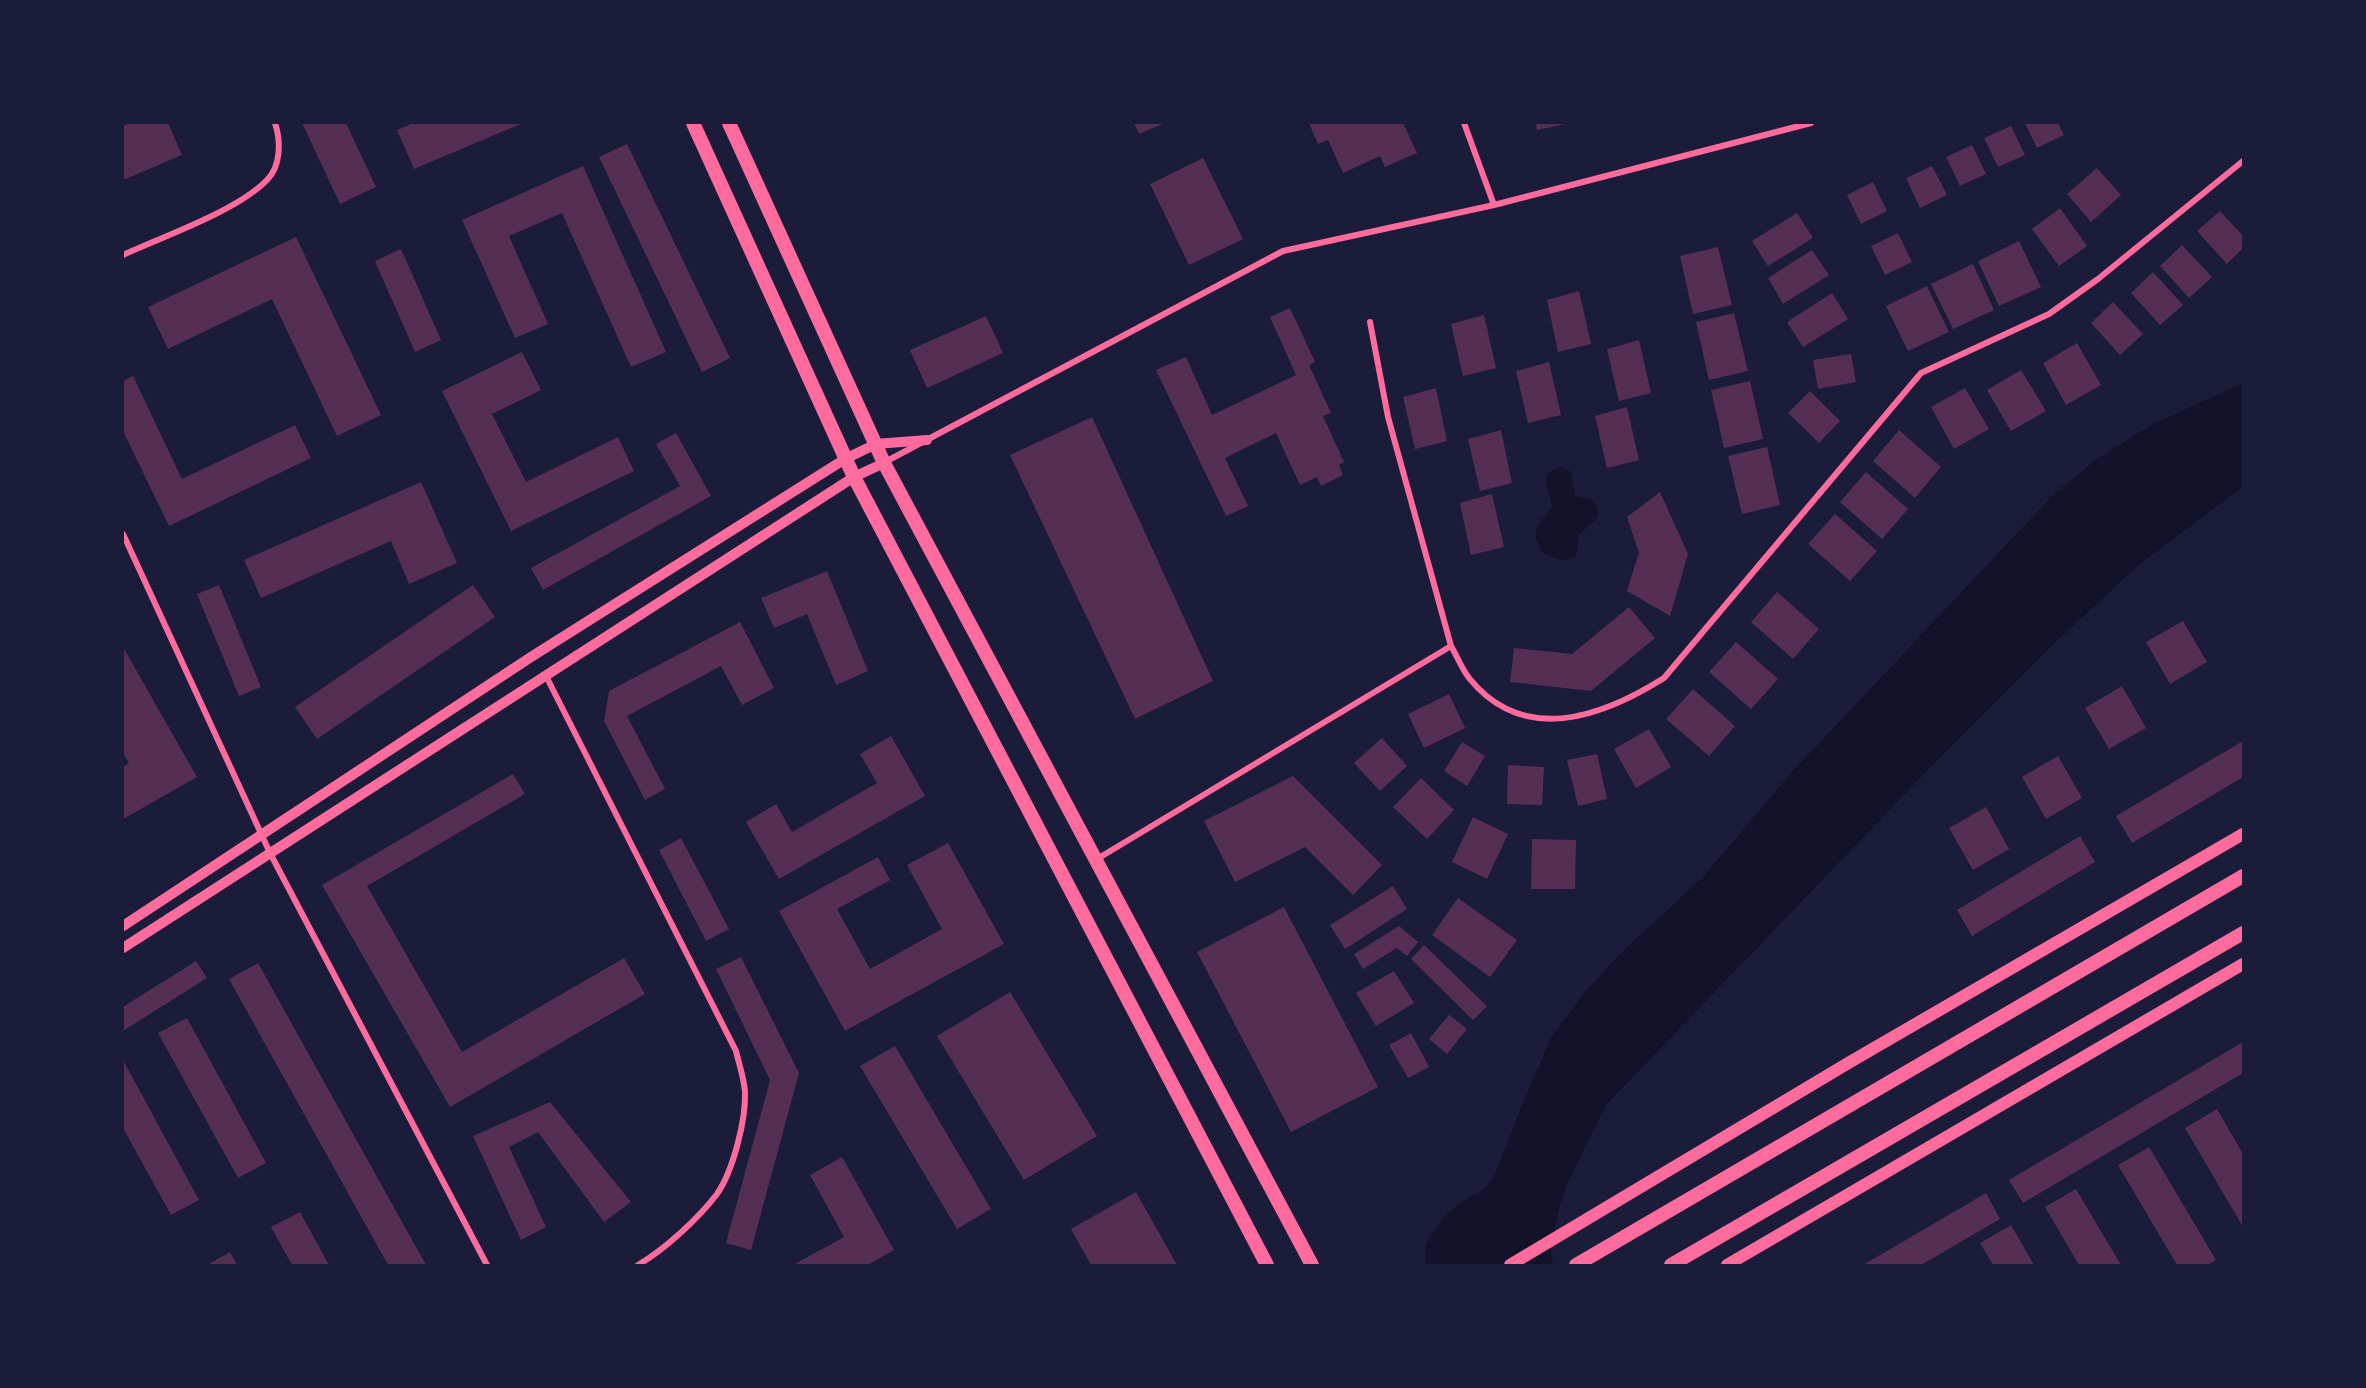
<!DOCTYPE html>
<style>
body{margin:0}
#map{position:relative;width:2366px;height:1388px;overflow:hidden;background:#1b1b3a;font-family:Lato,sans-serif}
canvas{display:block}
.frame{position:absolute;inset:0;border:124px solid #1b1b3a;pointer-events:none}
</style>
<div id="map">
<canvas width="2366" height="1388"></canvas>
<div class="frame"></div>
</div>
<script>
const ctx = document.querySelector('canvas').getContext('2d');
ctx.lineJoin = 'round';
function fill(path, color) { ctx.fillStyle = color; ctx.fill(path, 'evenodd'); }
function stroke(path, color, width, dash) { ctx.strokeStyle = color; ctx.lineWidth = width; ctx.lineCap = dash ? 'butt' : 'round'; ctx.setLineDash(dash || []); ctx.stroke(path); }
fill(new Path2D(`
 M2243,383V487L2140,564L2049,648L1949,748L1606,1105L1567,1184L1560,1205L1550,1248L1553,1265H1425L1426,1243L1446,1214L1466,1199L1485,1188L1494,1177L1522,1105L1552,1036L1584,993L1623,951L1703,877L1792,772L2054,494L2097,459L2153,424Z
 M1561,467L1571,472L1575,496L1591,499C1608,520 1591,521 1579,535C1578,540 1578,544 1578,549C1575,568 1552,558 1542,552C1529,530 1538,525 1552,508C1552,491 1534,475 1561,467Z`), '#12122b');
fill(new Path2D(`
 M129,123H168L182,155L123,180V126Z
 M302,123H346L376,187L340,204Z
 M414,123H523L414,169L397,130Z
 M1134,123H1165L1139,134Z
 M1309,123H1403L1417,153L1385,167L1380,156L1343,173L1328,140L1318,144Z
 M1536,123H1566V124L1537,130Z
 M2025,123H2058L2064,135L2037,148Z
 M2011,126L2025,155L1998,167L1984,138Z
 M627,144L730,358L702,372L599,157Z
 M1972,145L1986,174L1960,186L1946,157Z
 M1203,158L1243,239L1189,265L1150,184Z
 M583,166L666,352L631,367L562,213L509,236L548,324L515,338L462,220Z
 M1932,166L1947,195L1920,208L1906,178Z
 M2097,168L2121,195L2091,222L2067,194Z
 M1873,182L1887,211L1861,224L1847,195Z
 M2060,208L2087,246L2059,266L2032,229Z
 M2220,211L2243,236V248L2227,264L2197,231Z
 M1797,213L1813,238L1768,266L1752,241Z
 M1898,233L1912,262L1885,275L1871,246Z
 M296,237L381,415L337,436L272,299L168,349L148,307Z
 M2019,241L2041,287L1999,306L1978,261Z
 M2182,245L2212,277L2189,298L2160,266Z
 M1718,247L1732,305L1693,314L1680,256Z
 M401,249L441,340L415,352L375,261Z
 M1812,250L1829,275L1783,304L1768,278Z
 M1973,264L1994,310L1953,329L1931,284Z
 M2153,272L2183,305L2160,325L2131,293Z
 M1927,286L1949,332L1908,351L1886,306Z
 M1579,291L1591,344L1558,352L1547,300Z
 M1832,293L1848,319L1803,347L1787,322Z
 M2113,302L2143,334L2120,355L2091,323Z
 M1290,308L1315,362L1309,365L1331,413L1323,416L1344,462L1339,465L1343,475L1321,486L1317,477L1300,485L1276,433L1225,458L1248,506L1226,516L1156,370L1186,357L1212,415L1296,375L1270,317Z
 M1734,313L1748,371L1709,380L1696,322Z
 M1484,315L1496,368L1463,376L1451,324Z
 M986,316L1003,353L927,388L910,350Z
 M1639,340L1651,393L1619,401L1607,349Z
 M2077,343L2101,385L2066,405L2043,363Z
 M522,352L541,390L492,414L526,482L618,437L634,471L511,531L442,391Z
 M1851,354L1856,382L1818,389L1813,360Z
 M1549,362L1561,415L1528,423L1516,371Z
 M2021,370L2046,411L2011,431L1987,390Z
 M133,376L182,479L295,425L311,458L169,526L123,431V381Z
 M1750,381L1763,439L1724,448L1711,390Z
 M1436,388L1447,441L1415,449L1403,397Z
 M1965,388L1989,429L1954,449L1931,407Z
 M1810,391L1840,421L1819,443L1788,413Z
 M1627,407L1639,460L1607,468L1595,416Z
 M1092,417L1213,681L1135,719L1010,455Z
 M1501,430L1512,483L1480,491L1468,439Z
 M1899,430L1941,467L1915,498L1873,461Z
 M676,433L711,496L543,590L531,568L680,486L656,444Z
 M1767,447L1780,505L1742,514L1728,456Z
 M1866,472L1908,509L1882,539L1840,502Z
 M421,482L457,563L409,584L391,541L261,598L244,560Z
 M1660,492L1688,554L1670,616L1627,591L1639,553L1627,517Z
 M1492,494L1504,547L1471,555L1460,503Z
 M1835,514L1877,551L1850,581L1808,544Z
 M827,571L868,671L836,685L807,614L774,628L761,598Z
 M219,585L261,687L239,696L197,594Z
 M473,585L495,617L317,739L295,707Z
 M1777,592L1819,629L1793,659L1751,622Z
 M1629,607L1655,638L1591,691L1510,682L1514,648L1572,654Z
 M2183,621L2207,662L2170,684L2146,642Z
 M740,622L774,688L742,705L721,666L627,716L665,789L645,800L604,721L609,691Z
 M1736,642L1778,679L1751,709L1709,672Z
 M123,647L197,777L123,819V767L129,763L123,753Z
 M2122,686L2146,728L2109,749L2085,708Z
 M1693,689L1735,726L1709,756L1666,719Z
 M1449,694L1465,728L1424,748L1408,714Z
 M1649,729L1671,767L1636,788L1614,749Z
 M891,736L925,796L779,879L746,822L776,804L792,832L877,783L860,754Z
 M1382,738L1407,766L1380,791L1354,763Z
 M2243,741V777L2132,843L2116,816Z
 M1462,742L1485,756L1467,786L1444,771Z
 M1597,754L1607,799L1578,806L1567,760Z
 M2058,756L2082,798L2046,819L2022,777Z
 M1508,765L1544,767L1542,805L1507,804Z
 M513,774L525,794L367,886L462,1052L624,958L645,994L450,1107L322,885Z
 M1293,776L1382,865L1353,895L1305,847L1235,882L1204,821Z
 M1421,778L1454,810L1427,839L1393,807Z
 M1986,807L2009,849L1973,870L1949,828Z
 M1473,817L1508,834L1487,879L1452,862Z
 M2080,836L2095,862L1972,936L1957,910Z
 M681,838L729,929L706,941L659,850Z
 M1532,839L1576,840L1575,889H1531Z
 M948,843L1004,944L845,1031L779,911L878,857L890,880L837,909L870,969L942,929L907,865Z
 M1393,886L1407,909L1345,949L1330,925Z
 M1458,898L1517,940L1490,977L1432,935Z
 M1284,907L1378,1087L1291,1132L1197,952Z
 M1399,926L1418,942L1407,956L1397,948L1363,969L1354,954Z
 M1424,945L1487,1006L1473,1020L1411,959Z
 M741,957L799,1073L751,1250L726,1243L770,1080L716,969Z
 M196,961L207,978L123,1031V1007Z
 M258,963L426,1265H388L229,979Z
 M1394,971L1414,1003L1376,1026L1356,993Z
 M1010,992L1097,1136L1024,1180L937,1036Z
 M1449,1015L1467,1029L1447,1054L1429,1039Z
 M187,1018L266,1163L238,1178L158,1033Z
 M1411,1033L1429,1067L1408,1078L1389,1045Z
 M2243,1042V1073L2023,1203L2009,1180Z
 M895,1046L991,1209L957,1229L860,1066Z
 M123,1060L199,1200L171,1215L123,1128Z
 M550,1102L631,1202L604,1222L538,1132L509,1147L546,1227L521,1240L473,1136Z
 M2217,1109L2243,1154V1227L2185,1128Z
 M2149,1147L2216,1260L2208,1265H2177L2118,1165Z
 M842,1157L894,1250L868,1265H793L844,1237L810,1175Z
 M2076,1189L2121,1265H2079L2045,1207Z
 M1136,1192L1177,1265H1091L1071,1229Z
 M1986,1193L2000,1219L1921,1265H1863Z
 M300,1212L329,1265H292L271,1227Z
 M2011,1225L2034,1265H1993L1980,1243Z
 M230,1252L237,1265H207Z`), '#542f53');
stroke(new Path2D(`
 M1464,123L1494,205
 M123,255C164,236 237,211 267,180C281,166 281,141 275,123
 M1370,322L1388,417L1451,646
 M885,462L1283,251L1494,205L1811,123
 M123,534L270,853L487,1265
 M546,676L736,1051C739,1064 744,1078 745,1092C746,1120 733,1171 717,1194C698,1219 664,1250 638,1265
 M1097,859L1451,646C1457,656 1462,669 1469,678C1524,746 1602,717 1664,678L1921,373L2049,314L2098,279L2243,161`), '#ff6b9d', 6);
stroke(new Path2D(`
 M123,926L531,657L845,459L876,444L927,440
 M123,948L854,477L884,463`), '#ff6b9d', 10);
stroke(new Path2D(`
 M1510,1265L1850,1062L2243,834
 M1727,1265L2243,964`), '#ff6b9d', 12);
stroke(new Path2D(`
 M693,123L854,477L1267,1265
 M729,123L884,463L1312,1265`), '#ff6b9d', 14);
stroke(new Path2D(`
 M1576,1265L2243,876
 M1671,1265L2243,933`), '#ff6b9d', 14);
</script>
